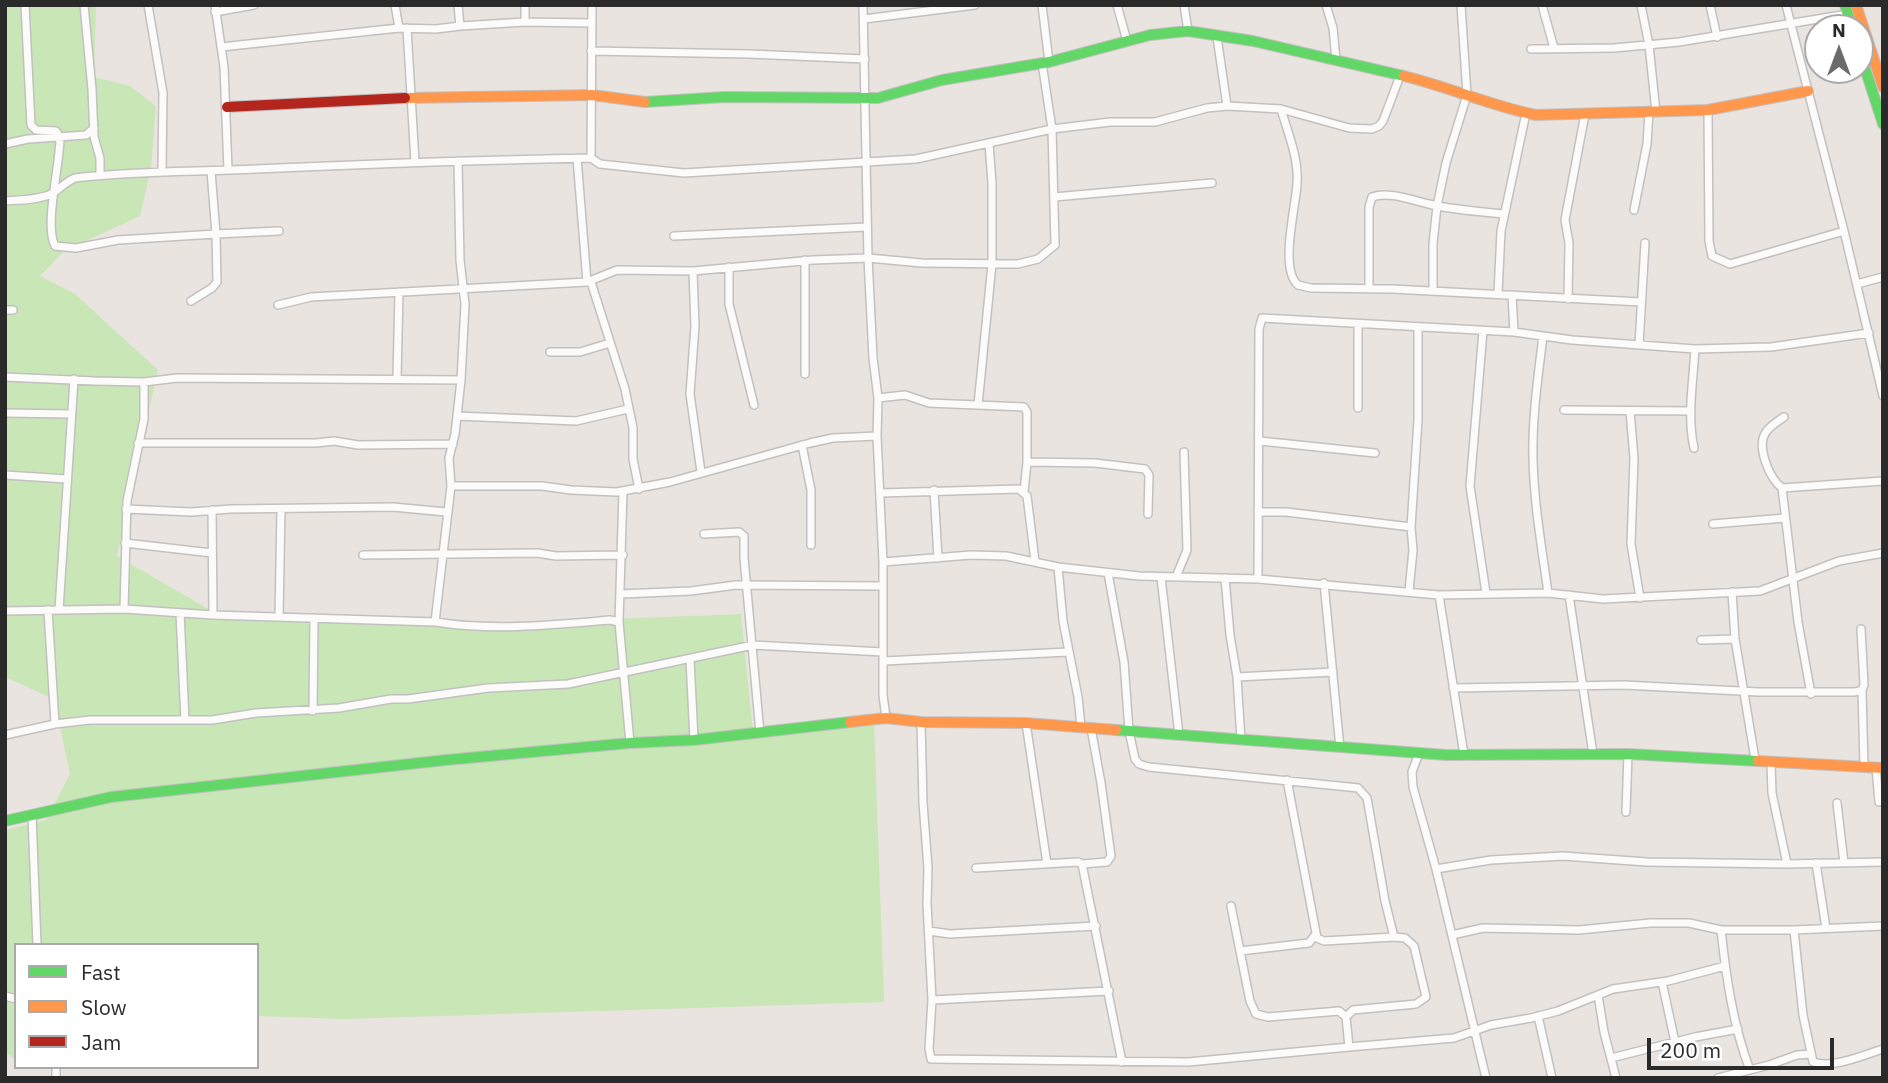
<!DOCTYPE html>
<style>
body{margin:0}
#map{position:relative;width:1888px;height:1083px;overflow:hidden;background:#e9e4df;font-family:"IBM Plex Sans",sans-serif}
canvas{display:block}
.frame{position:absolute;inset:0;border:7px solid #2a2a2a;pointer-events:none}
.legend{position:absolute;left:14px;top:943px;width:245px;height:126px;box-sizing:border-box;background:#fff;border:2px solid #aaa;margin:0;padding:9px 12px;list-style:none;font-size:21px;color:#2a2a2a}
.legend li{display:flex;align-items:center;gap:14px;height:35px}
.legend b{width:35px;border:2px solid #aaa}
.north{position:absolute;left:1804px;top:14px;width:70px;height:70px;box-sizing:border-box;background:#fff;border:2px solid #aaa;border-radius:50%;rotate:0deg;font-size:19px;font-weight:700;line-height:28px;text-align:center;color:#2a2a2a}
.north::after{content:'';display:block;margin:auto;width:24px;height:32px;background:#6d6b69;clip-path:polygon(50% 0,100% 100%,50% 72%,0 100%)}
.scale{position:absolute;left:1647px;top:1038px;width:187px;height:32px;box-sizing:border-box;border:4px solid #2a2a2a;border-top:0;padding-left:9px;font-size:21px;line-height:24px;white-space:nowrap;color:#2a2a2a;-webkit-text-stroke:5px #fff;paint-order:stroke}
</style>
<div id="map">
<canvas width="1888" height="1083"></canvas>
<div class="frame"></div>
<ul class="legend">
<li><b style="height:9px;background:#63d668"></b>Fast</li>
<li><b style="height:9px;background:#ff974d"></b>Slow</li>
<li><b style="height:9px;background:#b3261e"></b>Jam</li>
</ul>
<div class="north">N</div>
<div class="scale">200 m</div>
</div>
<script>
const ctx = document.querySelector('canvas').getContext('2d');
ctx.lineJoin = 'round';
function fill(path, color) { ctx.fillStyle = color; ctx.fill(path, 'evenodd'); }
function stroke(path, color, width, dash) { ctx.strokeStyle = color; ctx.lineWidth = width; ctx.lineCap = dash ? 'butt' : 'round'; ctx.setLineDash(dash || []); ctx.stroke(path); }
fill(new Path2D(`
 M5,5H96L94,77L130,86L156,106L151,168L140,216L64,251L40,276L75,294L158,370L117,556L227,620L452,625L741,614L753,732L874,722L884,1002L345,1019L257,1016V945H16V1061L5,1051V830L46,820L70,774L54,699L5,677Z`), '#c9e6b6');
const street = new Path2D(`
 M25,5L31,125L36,130L56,131L60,138C60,165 44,225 55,246L76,248L118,240L216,234L211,171
 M84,5L92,89L94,137L100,158V175
 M148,5L163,93L162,170
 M215,5L224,67L228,170
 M395,5L399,28
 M458,5L460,26
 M525,5V22
 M863,5L868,258L873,358L878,398L877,436L883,562V695L886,718
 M1042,5L1049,62
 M1117,5L1127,41
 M1184,5L1188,31
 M1326,5L1333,28L1336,60
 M1542,5L1554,48
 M1641,5L1649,45L1656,112
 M1710,5L1717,37
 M1786,5L1844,231L1883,396
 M215,12L254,5
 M864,19L975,5
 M407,28L415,162
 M1217,37L1227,106
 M221,47L399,28L436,29L460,26L525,22L591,23
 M1531,49L1614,48L1679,42L1848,14
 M591,51L749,54L865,59
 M1281,109C1288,134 1299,158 1297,184C1296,206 1279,269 1298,285L1311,288L1392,289L1641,302
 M1708,110L1709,241L1712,256L1730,264L1844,231
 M5,144L28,139L86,135L94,128
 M577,158L587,282
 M591,158L600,164L684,173L916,159L1052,129L1110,122H1155L1207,108L1227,106L1281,109L1349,128L1372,129L1379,126L1383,121L1400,76
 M1054,197L1212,183
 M5,201C20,200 38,200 51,194C60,189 65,182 75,178C136,171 195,172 256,169C368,164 479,160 591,158L592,5
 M1634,210L1647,144L1649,112
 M674,236L867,227
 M729,267V304L754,405
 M693,271L695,326L690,394L701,472
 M591,282L625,389L633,428V459L639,489
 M1857,284L1883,277
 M1369,289V207L1372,197C1391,190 1418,203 1438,206C1459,210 1482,212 1504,214
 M1433,291V244L1437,206L1446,163L1467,95L1461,5
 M1498,294L1501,231L1526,113
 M1512,295L1514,332
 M1568,299L1569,243L1565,220L1585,114
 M191,301L212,288L217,282L216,234L279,231
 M278,305L311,297L587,282L617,270L693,271L813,260L868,258L922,263L1018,264L1038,259L1055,245L1052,129L1042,63
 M5,310H13
 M1483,331L1470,486L1486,593
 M1543,336C1538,377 1532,418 1533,459C1534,504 1542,549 1548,593
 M1639,345L1645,243
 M550,352H580L610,343
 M805,374V260
 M5,377L94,381L144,382L177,378L461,380L465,304L460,260L458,161
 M397,378L399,292
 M878,398L905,395L929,403L1024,407L1027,412V462L1024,492
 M978,405L992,264V183L989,144
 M1358,408V324
 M1564,410L1691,411
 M1630,411L1634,458L1631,544L1640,598
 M5,413L71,414
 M457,416L576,421L628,409
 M1784,417C1778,421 1770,426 1766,432C1756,446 1769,478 1782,488L1798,622L1811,694
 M1260,441L1375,453
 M138,443H316L334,441L358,445L453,444
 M802,445L811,490V545
 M1694,448C1687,417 1693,382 1695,349
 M1027,462L1095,463L1145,469L1149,475L1148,514
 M5,475L67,479
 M451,486H542L571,490L617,492L670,482L810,443L833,438L877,436
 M1782,488L1883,481
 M934,490L938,558
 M880,493L1019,489L1027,496L1035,561
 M126,509L191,512L231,509L393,507L446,512
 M212,510L213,615
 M1258,512H1286L1411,527
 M1713,524L1785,518
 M704,534L739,532L744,536V558L760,733
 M125,543L212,553
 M363,555L537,553L556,556L623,555
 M883,562L971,555L1006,556L1058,567L1139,576L1258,579L1439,595L1548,593L1603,599L1760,591L1839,561L1883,553
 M1058,567L1063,621L1078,697L1081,727
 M1108,573L1124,662L1129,731L1135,759L1139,764L1149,767L1349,787L1358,788L1367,798L1385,901L1394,937L1405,938L1414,946L1426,997L1416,1004L1353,1010L1346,1017L1349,1047L1454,1038L1491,1025L1531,1018L1558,1011L1613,989L1668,981L1725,966
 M1161,577L1179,735
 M1176,577L1187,550L1184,452
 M1225,578L1230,635L1237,677L1241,740
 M1258,579L1259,329L1262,318L1514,332L1572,340L1695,349L1771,347L1869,333
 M1324,583L1340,748
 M1409,591L1413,550L1411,527L1418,420V328
 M1732,592L1735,639L1755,759
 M621,594L691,591L736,585L883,586
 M1439,595L1464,755
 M1569,595L1593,754
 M124,609L127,501L144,419V382
 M48,610L55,724
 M59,610L74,379
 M5,611L124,609L213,615L435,622C493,631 552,625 610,620L619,622L630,743
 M180,613L185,720
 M279,617L281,509
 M435,622L451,486L449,458L455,434L461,380
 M619,622L623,491
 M1701,640L1735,639
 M690,659L694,740
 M884,661L1068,652
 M1237,677L1333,672
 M1453,688L1624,685L1759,692H1855L1862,690L1864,685L1861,629
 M1862,690L1864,767
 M313,711L314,618
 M921,722L923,803L928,868L927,903L932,1000L929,1049L931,1059L1188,1062L1349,1047
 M1026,723L1047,864
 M5,735L55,724L90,720H212L256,713L339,708L391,699H408L488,688L568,684L753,645L883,652
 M1419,753L1412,772L1413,787L1436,869L1486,1078
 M1771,763L1772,793L1787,864
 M1876,768L1879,802
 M1287,780L1317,938L1324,941L1394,937
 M1837,803L1844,863
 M1626,812L1628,754
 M32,815L37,945
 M1816,863L1826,928
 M1082,864L1107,862L1111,856L1101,783L1091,728
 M976,868L1078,862L1082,864L1122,1062
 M1436,869L1491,860L1563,856L1647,862L1787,864L1883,862
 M1231,906L1250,1001L1256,1014L1268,1017L1339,1011L1346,1017
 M1721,930C1726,976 1733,1026 1750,1070
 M1794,930L1803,1015L1813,1062C1833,1069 1863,1055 1883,1049
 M929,931L950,934L1096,926
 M1452,935L1483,928L1579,930L1650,923H1689L1721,930H1794L1883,926
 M1240,951L1309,943L1315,935
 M1662,982L1675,1042
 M1598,995L1604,1032L1616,1078
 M5,996L16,999
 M932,1000L1109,991
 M1538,1016L1552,1078
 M1611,1058L1695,1037L1738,1029
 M56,1067V1078
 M1718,1078L1769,1065L1797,1055L1811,1054`);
const fast = new Path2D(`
 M1845,5L1852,28
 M1860,53L1883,124
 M645,102L724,97L878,98L942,80L1049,62L1150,35L1188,31L1253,41L1404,76
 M1116,730L1446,755L1628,754L1758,761
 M5,821L111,797L446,760L630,743L694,740L850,722`);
const slow = new Path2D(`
 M1856,5L1883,87
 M1404,76C1449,87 1491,106 1536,115L1708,110L1808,91
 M405,98L592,95L645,102
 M850,722L886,718L921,722L1026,723L1116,730
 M1758,761L1883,768`);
const jam = new Path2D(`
 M227,107L405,98`);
stroke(street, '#c2c0c1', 10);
stroke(fast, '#c2c0c1', 12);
stroke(slow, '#c2c0c1', 12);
stroke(jam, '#c2c0c1', 12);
stroke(street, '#fcfbfa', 7);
stroke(fast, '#63d668', 10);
stroke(slow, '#ff974d', 10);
stroke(jam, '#b3261e', 10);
</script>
